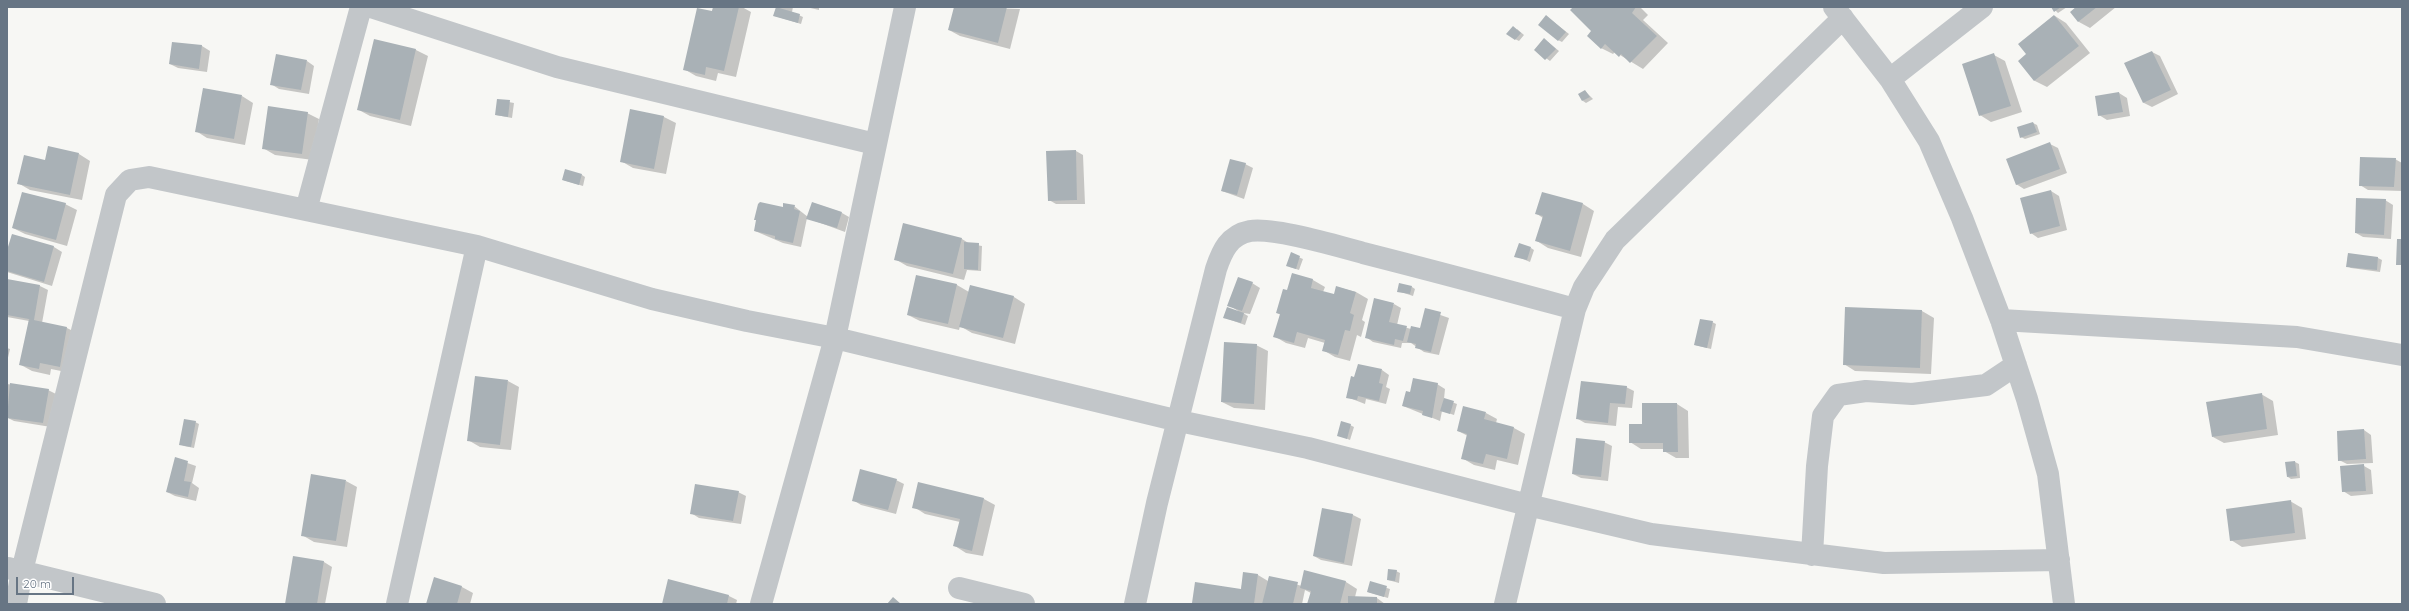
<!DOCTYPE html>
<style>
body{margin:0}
#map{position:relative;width:2409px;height:611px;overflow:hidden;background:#f7f7f4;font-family:Quicksand,sans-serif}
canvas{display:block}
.frame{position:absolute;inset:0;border:8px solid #677584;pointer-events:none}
.scale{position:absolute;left:16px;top:577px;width:58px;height:18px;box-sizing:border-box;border:2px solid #677584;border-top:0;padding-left:5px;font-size:12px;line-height:14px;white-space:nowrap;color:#677584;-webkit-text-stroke:3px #fff;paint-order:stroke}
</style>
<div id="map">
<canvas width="2409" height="611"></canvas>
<div class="frame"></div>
<div class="scale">20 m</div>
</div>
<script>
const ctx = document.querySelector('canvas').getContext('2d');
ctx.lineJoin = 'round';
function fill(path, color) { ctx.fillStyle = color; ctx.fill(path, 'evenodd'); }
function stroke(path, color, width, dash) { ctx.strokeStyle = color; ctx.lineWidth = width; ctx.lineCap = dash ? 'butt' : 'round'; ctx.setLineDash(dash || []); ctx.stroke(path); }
fill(new Path2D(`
 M714,7H742L751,12L736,77L718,73L716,81L696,76L684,69Z
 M774,7H793L792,12L803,17L801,24L775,16L777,8Z
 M806,7H819V10Z
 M955,7L1020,9L1010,49L960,36L949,30Z
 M1574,7H1640L1648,15L1643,20L1668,43L1643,69L1615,52L1613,54L1601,48L1593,31Z
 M2052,7H2067L2058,13Z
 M2076,7H2116L2090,28L2079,22L2071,12Z
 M2055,16L2066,23L2090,53L2047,87L2035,81L2019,61L2028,55Z
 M1550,19L1569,34L1562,42L1558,40Z
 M1517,29L1524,35L1519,41L1515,39Z
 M375,40L416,50L428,56L411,126L370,116L359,110Z
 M1548,42L1559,51L1550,61L1535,50Z
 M173,43L202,46L210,51L207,72L178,68L170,64Z
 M2152,52L2160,56L2178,94L2152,107L2144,103L2126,64Z
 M1994,55L2005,61L2022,112L1991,122L1980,115Z
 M307,61L314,66L309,94L279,89L271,84Z
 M1585,91L1593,99L1586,103L1583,101Z
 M2119,93L2127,98L2130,116L2107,120L2099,115L2096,97Z
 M242,96L253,103L245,145L207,138L196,131Z
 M498,100L514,103L512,118L496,115Z
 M631,111L664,117L676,123L666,174L633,168L621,161Z
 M307,113L319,119L313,160L275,155L263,148Z
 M2033,123L2037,125L2040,134L2025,139L2021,137Z
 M2050,144L2058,148L2067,173L2024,189L2016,184Z
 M1076,151L1083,155L1085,204H1056L1049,200Z
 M79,154L90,161L82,200L30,190L18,183L46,161Z
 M2395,159L2402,163V191L2368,190L2360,185Z
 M1245,164L1253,168L1244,199L1222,191Z
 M582,175L585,177L583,186L563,180Z
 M2051,191L2059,196L2067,230L2038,238L2031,233Z
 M2385,200L2393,205L2391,239L2363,237L2356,233Z
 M65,204L77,210L67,246L25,234L13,228Z
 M1583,204L1594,211L1581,257L1548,248L1537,241L1543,218L1537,214Z
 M794,206L808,217L842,213L849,217L845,232L807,218L801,247L783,243L755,231L784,208Z
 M12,235L54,247L62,252L52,286L7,272V253Z
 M962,239L970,244L982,246L981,271L967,270L964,280L907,266L895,259Z
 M1531,248L1534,250L1530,262L1516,256Z
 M1291,254L1303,259L1299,270L1290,267Z
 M2348,254L2378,258L2382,260L2380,272L2351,268L2347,266Z
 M1292,274L1313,280L1325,287L1323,292L1335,296L1337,287L1356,292L1368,299L1362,320L1365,322L1361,337L1357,335L1350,361L1335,357L1323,350L1325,343L1308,338L1305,348L1286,343L1274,336L1281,315L1277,313L1288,292Z
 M917,276L957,285L969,292L1014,297L1025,304L1015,344L972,333L960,326L959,330L920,321L908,315Z
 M7,280L40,286L48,290L42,323L67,328L79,334L71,373L51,369L50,375L32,371L21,365L29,321L7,317Z
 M1252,283L1260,288L1250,314L1243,313L1248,316L1245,325L1228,319L1238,311L1229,305Z
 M1412,287L1415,289L1413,296L1398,291Z
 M1394,304L1401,308L1397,325L1411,329H1421L1426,310L1449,318L1439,355L1424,352L1411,343H1402L1401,348L1373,342L1366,337Z
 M1846,308L1922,311L1934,318L1931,374L1855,371L1844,364Z
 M1712,322L1716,324L1711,349L1695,345Z
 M1256,345L1268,351L1265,410L1234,408L1222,402Z
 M7,348L10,349L7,362Z
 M1382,370L1389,375L1386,387L1390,389L1386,404L1366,399L1365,404L1347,397Z
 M508,381L519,387L511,450L480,447L468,440Z
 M7,384L48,390L56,394L51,427L14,421L8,418L7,420Z
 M1437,384L1445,389L1444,399L1457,404L1454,415L1442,411L1440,421L1403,406L1410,393Z
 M1626,387L1634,391L1632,408L1618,407L1616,426L1585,423L1578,419Z
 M2261,394L2273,401L2278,435L2224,443L2213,437Z
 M1677,404L1688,411L1689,458H1676L1664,451V449H1641L1630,442L1643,425Z
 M1486,413L1497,419L1496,423L1514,428L1525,434L1518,465L1497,460L1495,470L1474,465L1462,458L1468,436L1458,431Z
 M195,422L199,424L194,448L184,446L180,444Z
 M1350,425L1354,427L1350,440L1338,435Z
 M2364,430L2371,435L2373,463L2347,464L2339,460Z
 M1604,442L1612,446L1608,481L1581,478L1573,474Z
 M176,459L196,466L192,483L199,488L196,501L175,496L167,492Z
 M2295,462L2299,464L2300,478L2291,479L2288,477Z
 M2364,466L2371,470L2373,494L2351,496L2343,491Z
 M896,480L904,484L896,514L861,505L853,500Z
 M346,481L357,487L347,547L314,542L302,535Z
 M738,492L746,496L741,524L699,518L691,513Z
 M984,499L995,505L983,556L966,553L955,546L960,522L925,514L914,507Z
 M2290,501L2302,508L2306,539L2242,547L2231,540Z
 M1323,509L1353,515L1361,519L1352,566L1321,560L1314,556Z
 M294,557L324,562L332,567L325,604H286Z
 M1305,571L1346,582L1357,589L1355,597L1377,598L1385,604H1308L1311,593L1305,590L1302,604H1197L1193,602L1241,590L1244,573L1258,575L1268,581L1269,577L1302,586Z
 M1396,571L1400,573L1399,583L1388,580Z
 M435,579L462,587L473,593L470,604H427Z
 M669,580L729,596L737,600L736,604H663Z
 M1371,583L1390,589L1388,598L1368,592Z`), '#0003');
fill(new Path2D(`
 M713,7H739L724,71L706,67L705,75L683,70L697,8L712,11Z
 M776,7L800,14L798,23L773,16Z
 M954,7H1007L998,43L948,30Z
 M1573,7H1636L1632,13L1657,36L1630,63L1621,54L1619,57L1605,44L1601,49L1587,36L1591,31L1570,10Z
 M2051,7H2061L2054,12Z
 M2076,7H2097L2078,22L2070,12Z
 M1546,15L1566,32L1558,41L1538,25Z
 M2054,15L2079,46L2034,81L2018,61L2026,54L2018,44Z
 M1513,26L1521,33L1515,40L1506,34Z
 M1544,38L1556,49L1545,60L1534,50Z
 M374,39L416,49L400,120L357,110Z
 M172,42L202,45L199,69L169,64Z
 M2152,51L2171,90L2143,103L2124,63Z
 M1994,53L2011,106L1979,116L1962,64Z
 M276,54L307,60L301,90L270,85Z
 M203,88L242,95L234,139L195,132Z
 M1585,90L1590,97L1582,101L1578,94Z
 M2119,92L2123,112L2098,116L2095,96Z
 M497,99L510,100L508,117L495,115Z
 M268,106L308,112L302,154L262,149Z
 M630,109L664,116L654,169L620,162Z
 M2033,122L2037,132L2020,138L2017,127Z
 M2050,142L2060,169L2016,185L2006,159Z
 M48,146L79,153L70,195L17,184L24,155L45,160Z
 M1076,150L1077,200L1048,201L1046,151Z
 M2360,157L2396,158L2394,187L2359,186Z
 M1230,159L1246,163L1237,195L1221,191Z
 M565,169L582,174L579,185L562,180Z
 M2051,190L2060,226L2030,234L2020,198Z
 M22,192L66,203L56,240L12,228Z
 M1542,192L1583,203L1570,251L1535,241L1543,216L1535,214Z
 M2356,198L2386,199L2384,235L2355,233Z
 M760,202L783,207V203L795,205L794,209L800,211L793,243L775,239V236L754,231L756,220H754L758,204Z
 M812,202L842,212L837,228L806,219Z
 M903,223L962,238L953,274L894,260Z
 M12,234L54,246L44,282L7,271V250Z
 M2397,239H2402V265H2396Z
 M964,242L979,243L978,270L964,269Z
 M1519,243L1531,247L1527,260L1514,257Z
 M1291,252L1300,256L1296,269L1286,266Z
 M2348,253L2378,257L2377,270L2346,267Z
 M1292,273L1313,279L1311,288L1334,294L1336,286L1356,292L1350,313L1354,315L1350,331L1345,330L1338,355L1322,351L1325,340L1297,332L1294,343L1273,337L1280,314L1276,313L1283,289L1287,290Z
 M916,275L957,284L948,324L907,315Z
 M1238,277L1253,282L1242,311L1227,306Z
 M7,279L40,285L34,320L7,315Z
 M1399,283L1412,286L1410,294L1397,292Z
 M970,285L1014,296L1003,338L959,327Z
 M1374,298L1394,303L1389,322L1407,326L1403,341L1395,339L1394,345L1365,338Z
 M1227,307L1244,313L1241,323L1223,318Z
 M1845,307L1922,310L1920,368L1843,365Z
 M1425,308L1441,312L1431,352L1415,348L1416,344L1407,342L1411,326L1420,328Z
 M29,319L67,327L60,367L40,363L39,369L19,365Z
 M1700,319L1713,321L1707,348L1694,345Z
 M1224,342L1257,344L1254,404L1221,402Z
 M1358,364L1382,369L1379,383L1383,384L1379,401L1358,396L1357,400L1346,398L1351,376L1354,377Z
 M475,376L508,380L500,445L467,441Z
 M1413,378L1438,383L1432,418L1422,415L1423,411L1402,406L1406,391L1410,392Z
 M1581,381L1627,386L1625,404L1610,403L1608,423L1576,419Z
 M10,383L49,389L43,423L7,418Z
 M2262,393L2267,429L2212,437L2206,402Z
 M1444,398L1454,401L1450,414L1440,411Z
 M1642,403H1677L1678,452H1663V443H1629V424H1642Z
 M1463,406L1486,412L1484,419L1514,427L1507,459L1486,454L1483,464L1461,459L1467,434L1457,431Z
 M184,419L196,421L191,447L179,445Z
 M1341,421L1351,424L1347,439L1337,436Z
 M2364,429L2366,459L2338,461L2337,431Z
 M1576,438L1605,441L1601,477L1572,474Z
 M175,457L188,461L184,481L191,482L188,497L166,492Z
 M2295,461L2297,476L2287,477L2285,462Z
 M2364,464L2366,491L2342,492L2340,466Z
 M860,469L897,479L888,510L852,501Z
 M311,474L346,480L336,541L301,536Z
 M918,482L984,498L972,551L953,546L960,519L912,508Z
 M695,484L739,491L733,521L690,514Z
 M2291,500L2295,533L2230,541L2226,509Z
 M1322,508L1353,514L1344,563L1313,556Z
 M293,556L324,561L317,604H285Z
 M1388,569L1397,570L1395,581L1387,580Z
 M1304,570L1346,581L1340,604H1307L1311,591L1300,588Z
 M1243,572L1258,574L1254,604L1192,603L1195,582L1241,589Z
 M1269,576L1298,582L1293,604H1262Z
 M434,577L462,586L457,604H426Z
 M668,579L729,595L727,604H662Z
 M1370,581L1387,586L1384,597L1367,592Z
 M1348,596L1377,597V604H1348Z
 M893,597L901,604H887Z`), '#a9b1b6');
stroke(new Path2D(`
 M371,7L557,67L875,144
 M1834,7L1890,79L1929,141L1962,218L2001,320L2027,399L2048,474L2064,604
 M1890,79L1982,7
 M306,210L361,7
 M2001,320L2297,337L2402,355
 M1812,555L1817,466L1823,416L1838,395L1866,391L1912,394L1986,385L2016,365
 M8,568L155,604
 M959,588L1024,604
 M16,604L22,571L116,195L130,180L149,177L477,246L652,299L747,321L835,338L1179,421L1308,448L1528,505L1651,534L1884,563L2059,560
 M397,604L477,246
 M761,604L835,338L905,7
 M1135,604L1157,503L1216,269C1222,251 1229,235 1250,231C1274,227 1338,246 1363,253C1434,271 1505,290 1575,309
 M1505,604L1575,309L1584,287L1615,240L1843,18`), '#c2c6c9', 22);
</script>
